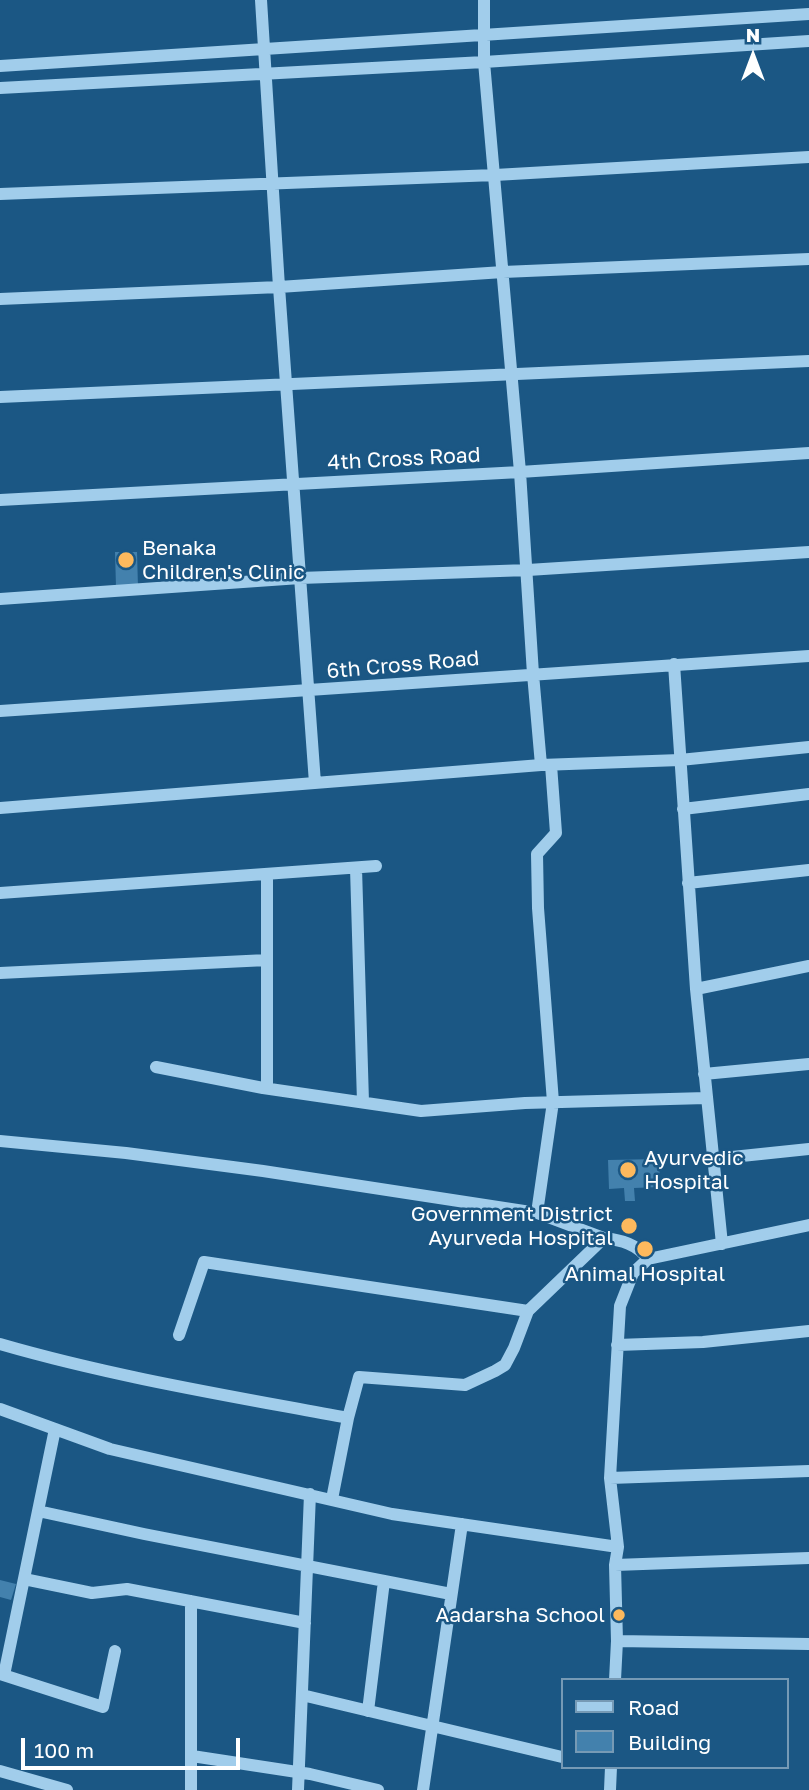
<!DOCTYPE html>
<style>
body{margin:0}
#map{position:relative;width:809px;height:1790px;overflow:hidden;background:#1b5784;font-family:"Golos Text",sans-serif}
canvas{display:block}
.legend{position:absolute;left:561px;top:1678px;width:228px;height:91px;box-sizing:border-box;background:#1b5784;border:2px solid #769ab5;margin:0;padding:9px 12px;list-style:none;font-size:21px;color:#fff}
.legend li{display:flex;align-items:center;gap:14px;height:35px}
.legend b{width:35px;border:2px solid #769ab5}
.north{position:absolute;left:718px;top:21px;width:70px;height:70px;-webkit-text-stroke:5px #1b5784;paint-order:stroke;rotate:0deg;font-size:19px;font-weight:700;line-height:28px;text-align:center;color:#fff}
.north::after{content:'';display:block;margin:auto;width:24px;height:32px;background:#fff;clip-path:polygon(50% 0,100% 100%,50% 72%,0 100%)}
.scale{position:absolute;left:21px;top:1738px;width:219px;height:32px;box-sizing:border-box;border:4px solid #fff;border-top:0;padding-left:9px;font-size:21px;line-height:24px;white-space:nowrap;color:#fff;-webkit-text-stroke:5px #1b5784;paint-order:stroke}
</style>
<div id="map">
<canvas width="809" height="1790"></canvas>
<ul class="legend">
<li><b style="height:9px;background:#a1cdeb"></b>Road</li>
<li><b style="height:19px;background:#4381ad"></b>Building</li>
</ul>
<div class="north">N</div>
<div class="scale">100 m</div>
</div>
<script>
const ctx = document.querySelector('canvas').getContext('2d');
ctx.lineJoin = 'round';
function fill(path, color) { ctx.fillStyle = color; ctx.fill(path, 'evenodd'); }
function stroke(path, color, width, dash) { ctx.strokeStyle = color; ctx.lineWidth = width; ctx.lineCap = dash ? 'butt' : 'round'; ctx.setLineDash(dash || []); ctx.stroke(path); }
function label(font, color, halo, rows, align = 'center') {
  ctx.font = font + ' "Golos Text",sans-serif'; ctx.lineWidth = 5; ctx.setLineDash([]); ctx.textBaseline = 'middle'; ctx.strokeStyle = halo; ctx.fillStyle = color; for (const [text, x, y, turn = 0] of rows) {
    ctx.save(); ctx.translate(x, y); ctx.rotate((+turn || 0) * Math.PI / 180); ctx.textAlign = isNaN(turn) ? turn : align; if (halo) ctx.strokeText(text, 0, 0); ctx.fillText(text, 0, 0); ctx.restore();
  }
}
fill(new Path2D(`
 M115,552H137L138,587H116Z
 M659,1159L660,1187L634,1188L635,1201H625L624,1188L609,1189L608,1160Z
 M0,1580L16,1584L11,1600L0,1597Z`), '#4381ad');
stroke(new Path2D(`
 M261,0L279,287L315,783
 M484,0V62L520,472L533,674L541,765L680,760L809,747
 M0,66L809,14
 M0,88L484,62L809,41
 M0,194L495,175L809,157
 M0,299L279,287L503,272L809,259
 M0,397L809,361
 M0,500L520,472L809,453
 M0,599L300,578L528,570L809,552
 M674,664L696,989L722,1244
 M0,711C270,694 539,673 809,656
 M0,808L541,765
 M683,809L809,794
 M356,868L363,1102
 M267,874V1088
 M688,883L809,870
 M0,893L376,866
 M0,973L267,960
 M696,989L809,966
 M156,1067L263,1088L421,1111L525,1103L706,1098
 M704,1074L809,1064
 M0,1141L126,1153L263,1171L537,1213L604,1238
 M713,1159L809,1149
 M537,1213L553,1102L538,908L537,854L556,833L551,765
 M179,1335L204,1262L528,1311
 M0,1344C114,1377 231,1396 348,1418
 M617,1345L703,1342L809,1331
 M0,1409L110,1449L392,1514L618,1547
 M610,1478L809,1471
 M332,1499L348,1418L359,1377L465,1385L495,1371L505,1365L514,1348L528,1311L604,1238C621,1240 637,1244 648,1259
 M38,1511L144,1534L451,1594
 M615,1565L809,1558
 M24,1579L92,1593L127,1589L305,1623
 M191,1601V1790
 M617,1641L809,1644
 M0,1674L103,1707L115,1651
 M4,1675L55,1429
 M615,1680L617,1641L615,1565L618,1547L610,1478L620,1306L633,1273L648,1259L809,1225
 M302,1695L562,1757
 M368,1711L384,1581
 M192,1756L310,1774L378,1790
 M0,1771L67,1790
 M298,1790L310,1494
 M423,1790L462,1524
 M610,1790L611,1767`), '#a1cdeb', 12);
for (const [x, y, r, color] of [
 [126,560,9,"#fdb95d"],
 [628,1170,9,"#fdb95d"],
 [629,1226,9,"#fdb95d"],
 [645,1249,9,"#fdb95d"],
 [619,1615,7,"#fdb95d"]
]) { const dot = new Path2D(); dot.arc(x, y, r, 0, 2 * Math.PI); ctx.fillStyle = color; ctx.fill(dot); stroke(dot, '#1b5784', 2.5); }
label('21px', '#fff', '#1b5784', [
 ["4th Cross Road",404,459,-3],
 ["6th Cross Road",403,665,-5]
]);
label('21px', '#fff', '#1b5784', [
 ["Benaka",142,548],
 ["Children's Clinic",142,572],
 ["Ayurvedic",644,1158],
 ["Hospital",644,1182],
 ["Government District",613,1214,"right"],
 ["Ayurveda Hospital",613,1238,"right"],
 ["Animal Hospital",645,1274,"center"],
 ["Aadarsha School",605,1615,"right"]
], 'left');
</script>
